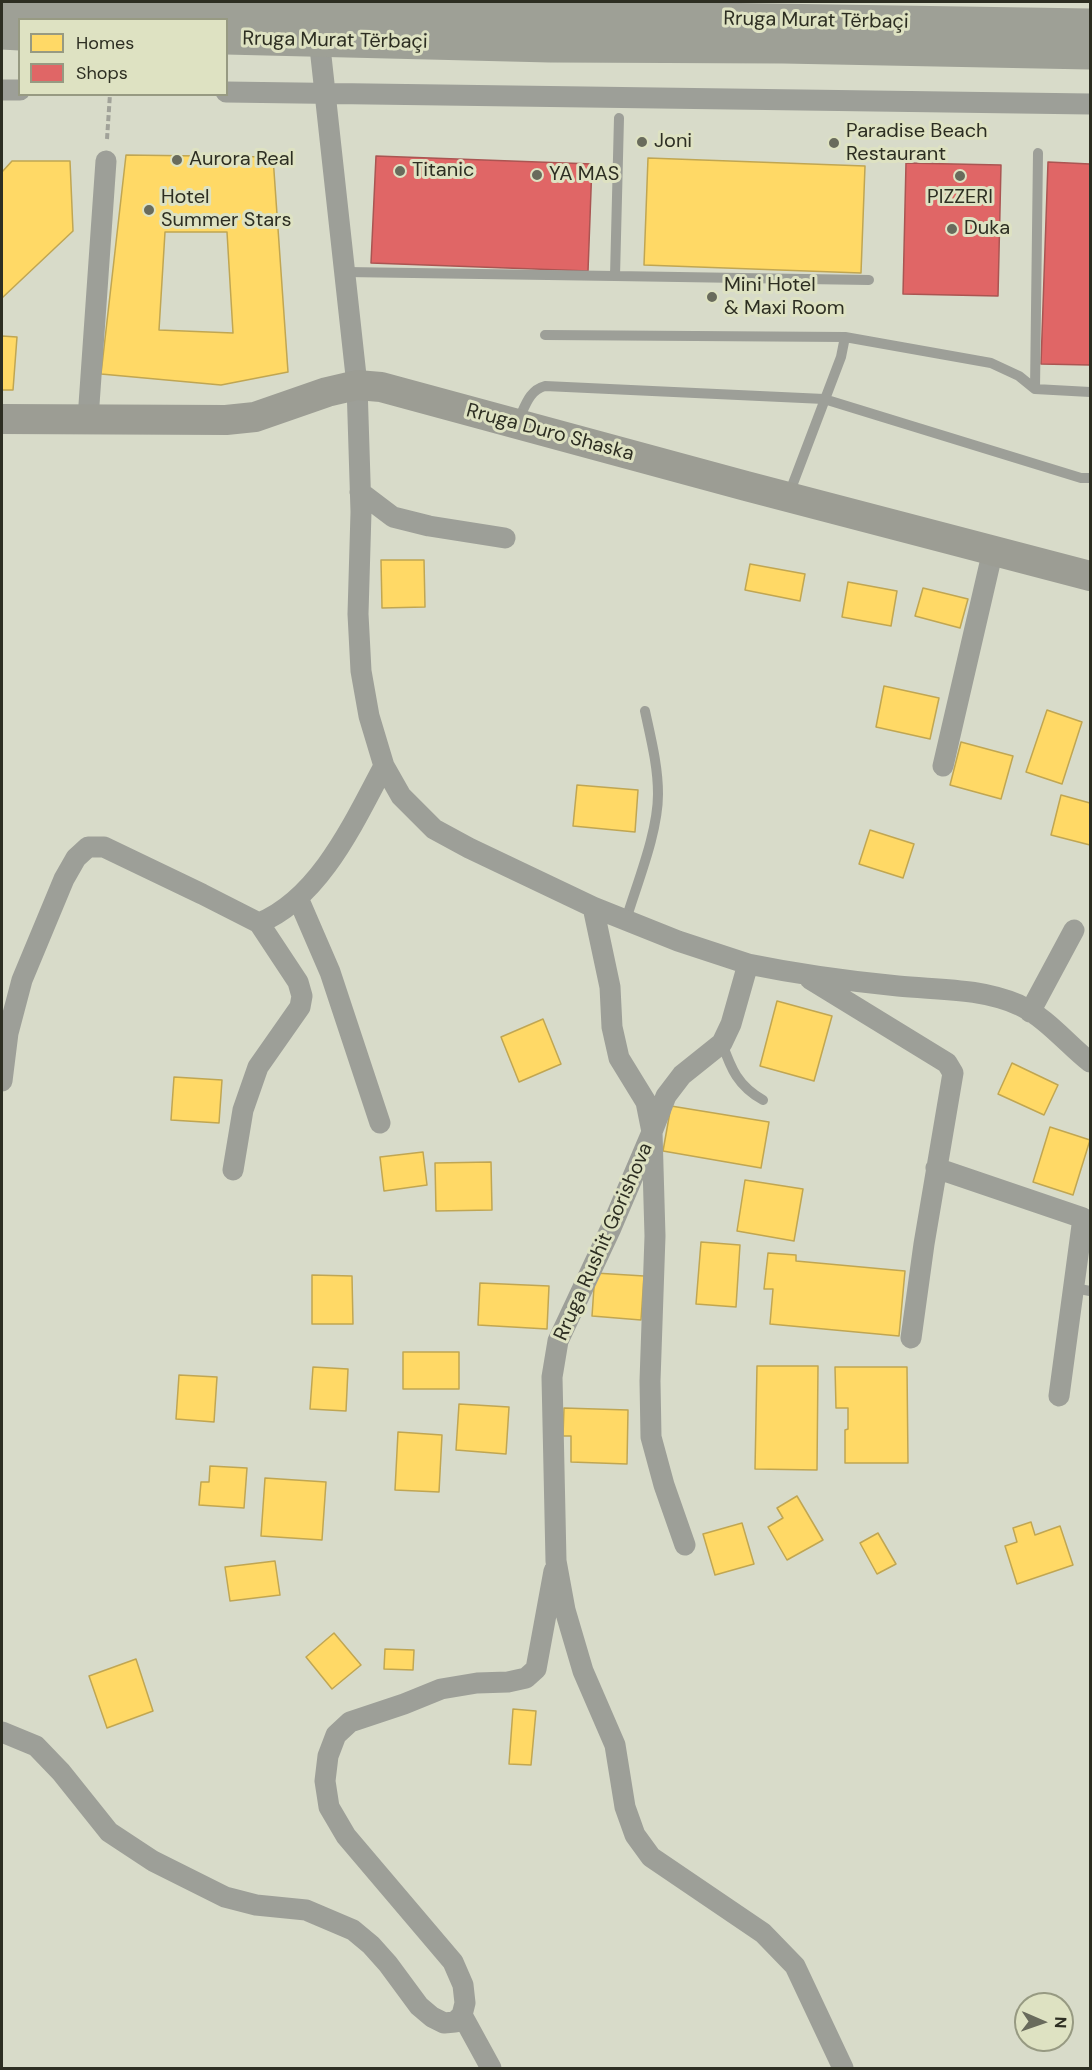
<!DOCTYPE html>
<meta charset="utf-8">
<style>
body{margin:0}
#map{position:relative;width:1092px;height:2070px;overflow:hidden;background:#d8dbc9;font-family:"DM Sans",sans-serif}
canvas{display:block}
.frame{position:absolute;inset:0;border:3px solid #2d2e22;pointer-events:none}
.legend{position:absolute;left:18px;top:18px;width:210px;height:78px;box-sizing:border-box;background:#dee2c2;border:2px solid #979a82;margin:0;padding:8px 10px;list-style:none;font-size:18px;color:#2d2e22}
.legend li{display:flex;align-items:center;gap:12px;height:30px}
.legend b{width:30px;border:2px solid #979a82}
.north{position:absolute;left:1014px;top:1992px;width:60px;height:60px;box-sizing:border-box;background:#dee2c2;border:2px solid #979a82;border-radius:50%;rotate:92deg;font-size:16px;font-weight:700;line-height:24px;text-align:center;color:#2d2e22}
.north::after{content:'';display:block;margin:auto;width:21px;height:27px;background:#696b5c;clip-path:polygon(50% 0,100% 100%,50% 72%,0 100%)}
</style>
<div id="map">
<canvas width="1092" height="2070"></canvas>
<div class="frame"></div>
<ul class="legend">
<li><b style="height:16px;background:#ffd966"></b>Homes</li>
<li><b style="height:16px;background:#e06666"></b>Shops</li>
</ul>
<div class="north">N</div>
</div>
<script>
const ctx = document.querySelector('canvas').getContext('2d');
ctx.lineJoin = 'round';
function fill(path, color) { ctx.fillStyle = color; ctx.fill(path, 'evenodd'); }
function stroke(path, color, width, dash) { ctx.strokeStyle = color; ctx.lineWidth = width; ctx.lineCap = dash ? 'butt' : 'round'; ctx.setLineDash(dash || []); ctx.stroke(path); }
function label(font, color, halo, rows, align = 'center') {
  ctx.font = font + ' "DM Sans",sans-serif'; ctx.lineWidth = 6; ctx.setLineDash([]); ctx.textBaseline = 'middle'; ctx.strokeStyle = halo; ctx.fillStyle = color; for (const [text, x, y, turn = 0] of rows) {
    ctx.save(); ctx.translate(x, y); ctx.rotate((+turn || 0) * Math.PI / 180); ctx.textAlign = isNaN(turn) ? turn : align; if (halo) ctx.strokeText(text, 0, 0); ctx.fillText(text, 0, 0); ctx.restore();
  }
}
const homes = new Path2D(`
 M126,155L273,157L288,372L221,385L101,374ZM165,232H227L233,333L159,330Z
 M648,158L865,166L861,273L644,265Z
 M12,161H70L73,231L2,298V172Z
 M2,336L17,337L13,390H2Z
 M381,560H424L425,607L382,608Z
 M750,564L805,574L800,601L745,590Z
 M848,582L897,591L891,626L842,617Z
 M923,588L968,599L960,628L915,616Z
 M884,686L939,698L930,739L876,727Z
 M1047,710L1082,722L1062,784L1026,772Z
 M961,742L1013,756L1001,799L950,785Z
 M577,785L638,790L635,832L573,826Z
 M1061,795L1090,803V845L1051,835Z
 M870,830L914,844L903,878L859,864Z
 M777,1001L832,1016L814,1081L760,1066Z
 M543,1019L561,1064L519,1082L501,1037Z
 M1012,1063L1058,1085L1044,1115L998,1094Z
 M174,1077L222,1080L219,1123L171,1120Z
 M671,1106L769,1122L761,1168L663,1151Z
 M1050,1127L1090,1140L1073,1195L1033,1182Z
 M423,1152L427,1185L384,1191L380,1157Z
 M491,1162L492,1210L436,1211L435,1163Z
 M745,1180L803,1189L794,1241L737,1231Z
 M701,1242L740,1245L736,1307L696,1304Z
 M768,1253L796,1255V1261L905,1271L899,1336L770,1324L773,1289H764Z
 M595,1273L644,1276L641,1320L592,1316Z
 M312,1275L352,1276L353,1324H312Z
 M480,1283L549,1286L547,1329L478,1325Z
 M403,1352H459V1389H403Z
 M757,1366H818L817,1470L755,1469Z
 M313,1367L348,1369L346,1411L310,1409Z
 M835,1367H907L908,1463H845V1430L848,1429V1408H836Z
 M179,1375L217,1377L214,1422L176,1419Z
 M459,1404L509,1407L506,1454L456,1450Z
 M564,1408L628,1410L627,1464L571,1462V1436H563Z
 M398,1432L442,1435L439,1492L395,1490Z
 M210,1466L247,1468L244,1508L199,1505L201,1482H209Z
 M265,1478L326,1482L322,1540L261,1536Z
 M797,1496L823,1540L787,1560L768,1527L783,1518L777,1508Z
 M1031,1522L1035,1535L1060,1526L1073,1565L1017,1584L1005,1546L1017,1542L1013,1528Z
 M742,1523L754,1564L715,1575L703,1534Z
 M878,1533L896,1564L877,1574L860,1543Z
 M275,1561L280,1595L230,1601L225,1567Z
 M334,1633L361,1665L332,1689L306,1657Z
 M385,1649L414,1650L413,1670L384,1669Z
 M136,1659L153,1711L107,1728L89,1676Z
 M513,1709L536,1711L531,1765L509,1764Z`);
fill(homes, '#ffd966');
stroke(homes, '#c0a652', 1.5);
const shops = new Path2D(`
 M376,156L592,164L588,271L371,263Z
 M1048,162L1090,164V365L1041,364Z
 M906,163L1001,165L998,296L903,294Z`);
fill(shops, '#e06666');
stroke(shops, '#aa5552', 1.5);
stroke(new Path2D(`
 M107,139L110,94`), '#a1a299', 4, [6, 3]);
stroke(new Path2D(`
 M346,272L615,276L619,118
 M615,276L869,280
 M545,335L845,337L841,357L789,494
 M845,337L991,363L1019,376L1035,389L1090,392
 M1035,389L1038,153
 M518,421C525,407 529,390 545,386L824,399L1081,478H1090
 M626,920C637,883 658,833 658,794C658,766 651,739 645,711
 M722,1043C731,1069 738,1086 763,1100
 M1074,1288L1090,1291`), '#9d9f98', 10);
stroke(new Path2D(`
 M318,29L357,385L361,512L358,614L361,671L369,716L384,766L401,796L434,829L469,848L593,907L610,987L612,1027L619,1058L646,1102L652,1132L655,1236L650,1381L651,1437L664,1485L685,1545
 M2,90H20
 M226,92L1090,104
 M88,419L106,161
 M360,492L393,517L429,526L505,538
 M943,766L993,550
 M298,898L330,972L380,1123
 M593,907L678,941L748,964
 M810,979L947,1063L953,1073L924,1244L911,1338
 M1030,1012L1074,930
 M2,1081L8,1033L22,980L64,879L76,858L88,847H104L202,894L259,923C320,898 354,822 384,766
 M936,1168L1083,1218L1059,1396
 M233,1170L243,1110L258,1067L300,1007L302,996L298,982L259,923
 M2,1732L36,1746L61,1772L109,1832L153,1861L225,1897L256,1905L306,1910L353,1930L371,1945L388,1964L419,2006L432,2017L444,2023L455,2022L462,2015L465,2003L463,1985L453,1962L346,1836L329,1807L325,1781L328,1756L336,1735L350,1722L404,1704L441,1689L477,1683L508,1682L526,1678L536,1669L554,1571
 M462,2015L491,2068
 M843,2068L795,1966L763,1933L651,1857L635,1835L625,1807L615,1745L583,1671L565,1610L556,1561L552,1377L558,1341L611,1228L652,1132L666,1096L682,1075L722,1043L731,1024L748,964C797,974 847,981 898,986C939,990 980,988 1019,1005C1047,1018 1067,1044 1090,1062`), '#9d9f98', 21);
stroke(new Path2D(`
 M2,419L226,420L255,417L327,392L357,385L381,387L746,486L1090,576`), '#9c9d94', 30);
stroke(new Path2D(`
 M2,8L1090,25
 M2,33L20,34
 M226,38L550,46L783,47L1090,53`), '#9ea096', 33);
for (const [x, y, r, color] of [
 [642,142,6,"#696b5c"],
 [834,143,6,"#696b5c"],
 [177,160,6,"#696b5c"],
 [400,171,6,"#696b5c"],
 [537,175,6,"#696b5c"],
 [960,176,6,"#696b5c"],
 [149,210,6,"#696b5c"],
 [952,229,6,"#696b5c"],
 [712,297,6,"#696b5c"]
]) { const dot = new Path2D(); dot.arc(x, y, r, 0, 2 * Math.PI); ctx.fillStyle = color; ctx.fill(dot); stroke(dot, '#dee2c2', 2); }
label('20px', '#2d2e22', '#dee2c2', [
 ["Rruga Murat Tërbaçi",816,21,1],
 ["Rruga Murat Tërbaçi",335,41,1],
 ["Rruga Duro Shaska",550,433,15],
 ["Rruga Rushit Gorishova",604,1242,-66]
]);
label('20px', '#2d2e22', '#dee2c2', [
 ["Paradise Beach",846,132],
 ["Restaurant",846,155],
 ["Joni",654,142],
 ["Aurora Real",189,160],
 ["Titanic",412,171],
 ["YA MAS",549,175],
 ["Hotel",161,198],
 ["Summer Stars",161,221],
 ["PIZZERI",960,198,"center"],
 ["Duka",964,229],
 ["Mini Hotel",724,286],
 ["& Maxi Room",724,309]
], 'left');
</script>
